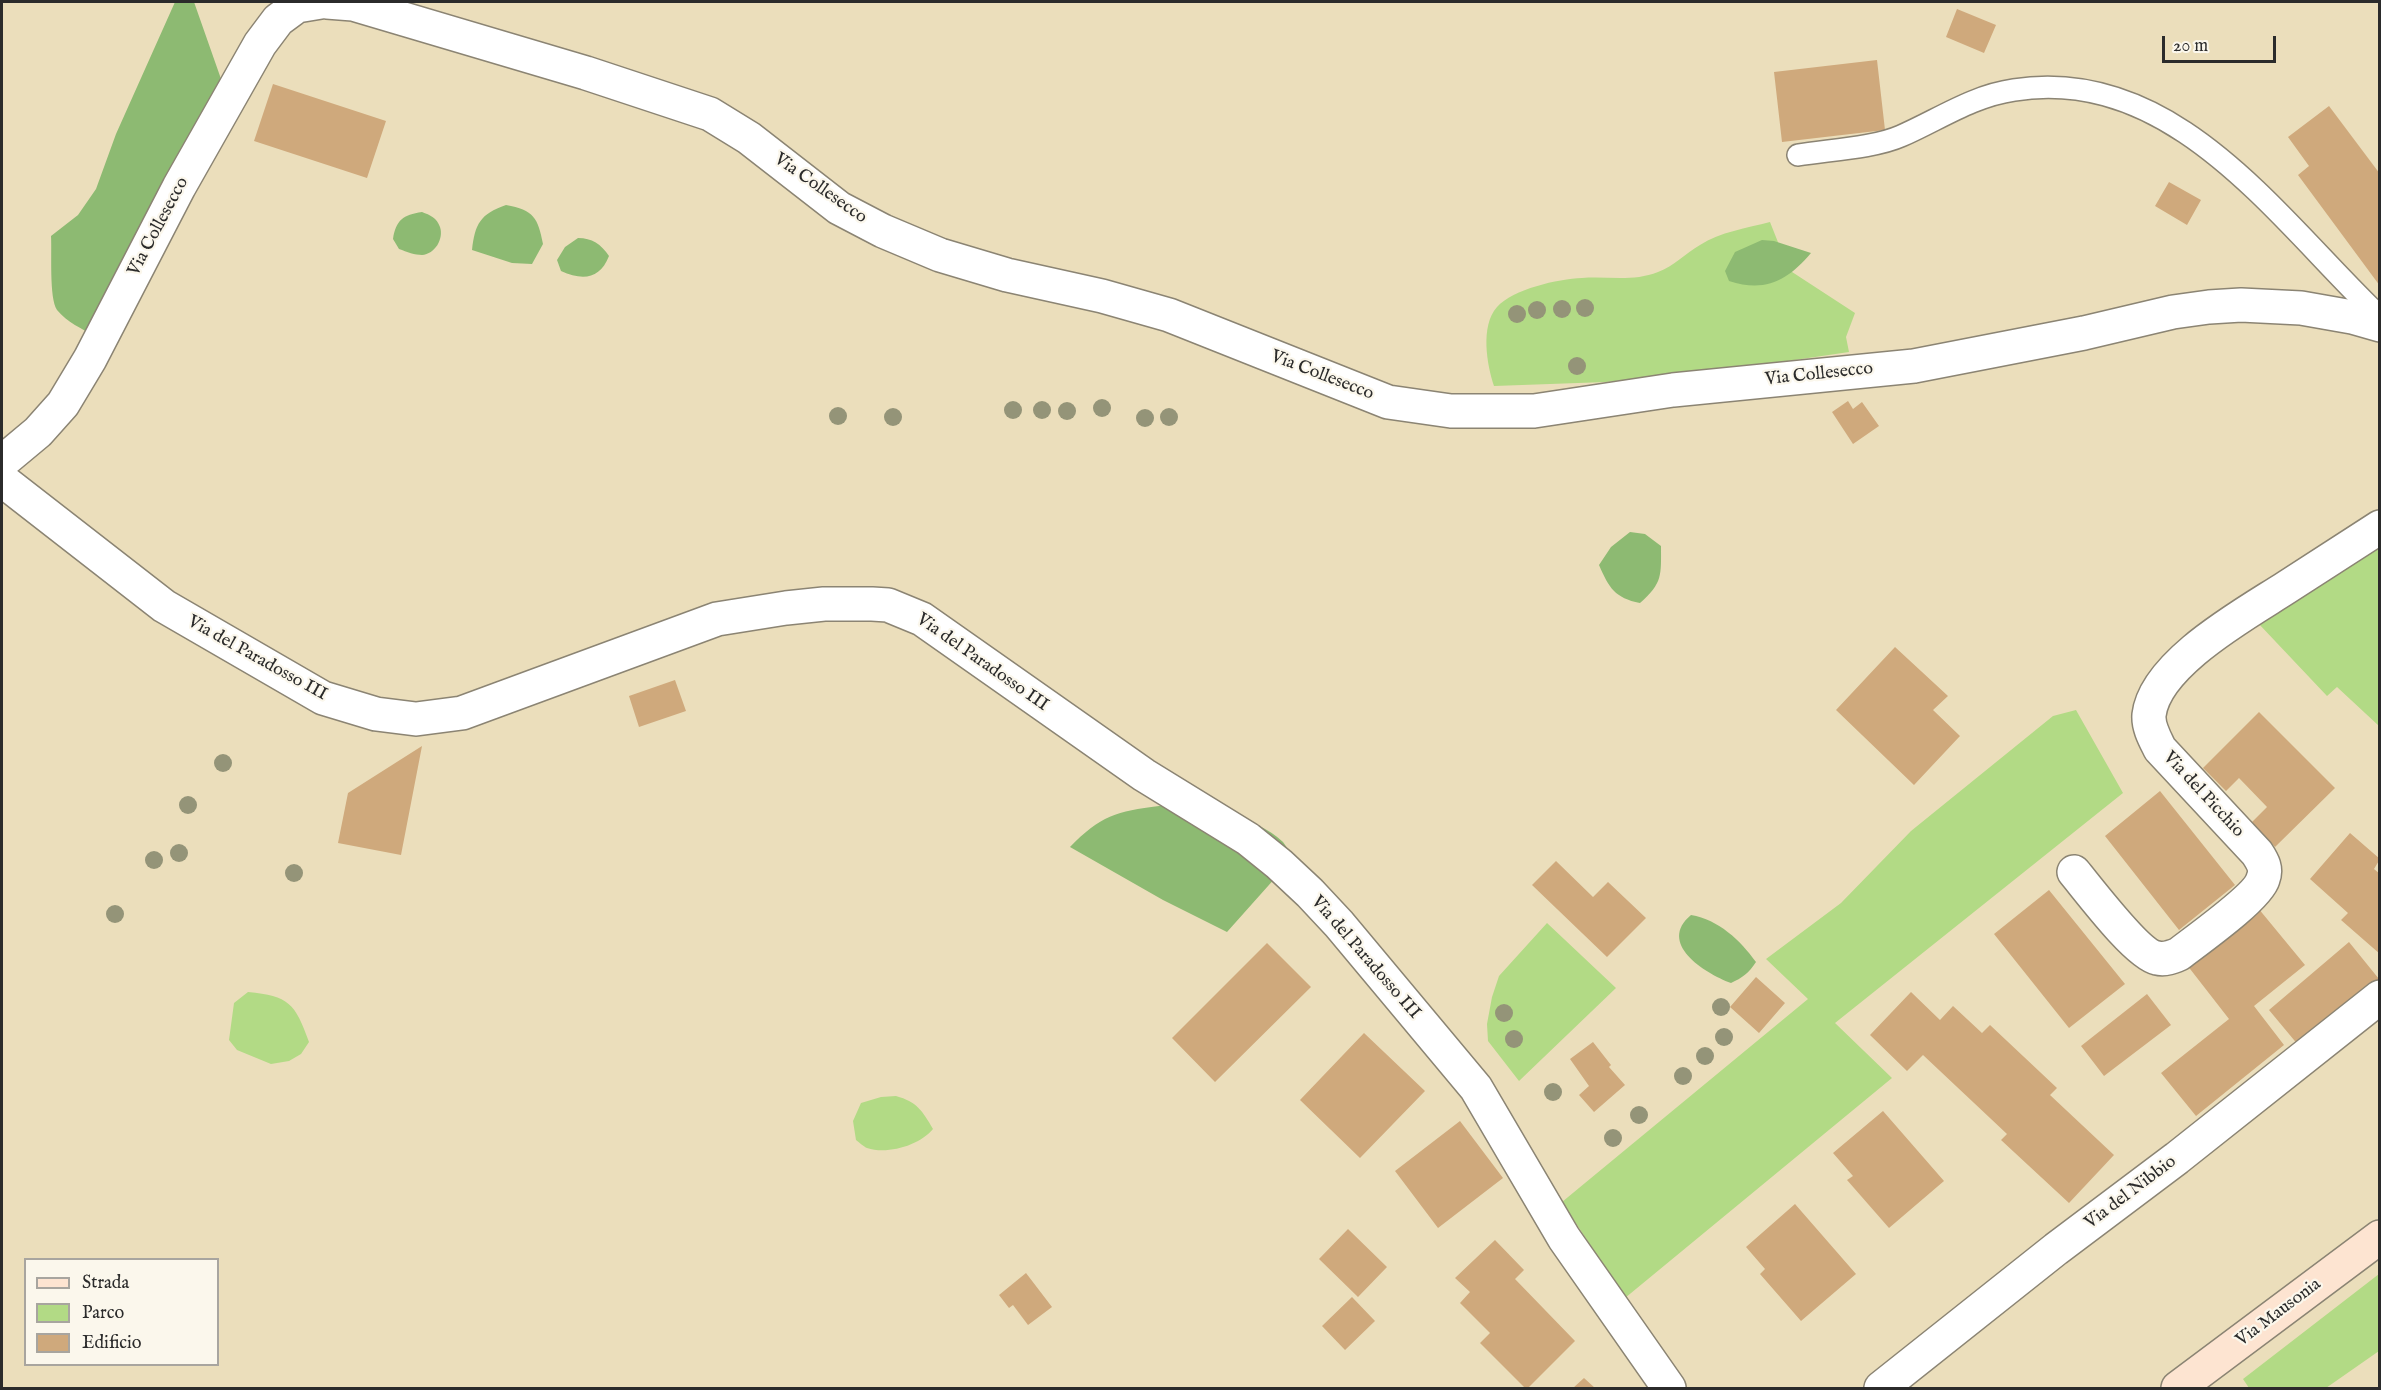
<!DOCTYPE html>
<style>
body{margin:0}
#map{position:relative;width:2381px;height:1390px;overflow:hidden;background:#ebdebb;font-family:"IM FELL English",serif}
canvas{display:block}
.frame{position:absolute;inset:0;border:3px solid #2b2b2b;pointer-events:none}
.legend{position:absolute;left:24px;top:1258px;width:195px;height:108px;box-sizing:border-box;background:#fbf7ec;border:2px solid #a8a59f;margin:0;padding:8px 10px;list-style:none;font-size:18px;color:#2b2b2b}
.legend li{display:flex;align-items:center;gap:12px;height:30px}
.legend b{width:30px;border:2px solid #a8a59f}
.scale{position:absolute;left:2162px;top:36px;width:114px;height:27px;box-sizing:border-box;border:3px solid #2b2b2b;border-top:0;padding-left:8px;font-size:18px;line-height:21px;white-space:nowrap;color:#2b2b2b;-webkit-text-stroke:4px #fbf7ec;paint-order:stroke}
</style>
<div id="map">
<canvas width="2381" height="1390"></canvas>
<div class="frame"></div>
<ul class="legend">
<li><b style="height:8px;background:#fde4d1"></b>Strada</li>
<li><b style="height:16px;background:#b2da85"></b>Parco</li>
<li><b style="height:16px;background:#cfa97c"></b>Edificio</li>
</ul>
<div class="scale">20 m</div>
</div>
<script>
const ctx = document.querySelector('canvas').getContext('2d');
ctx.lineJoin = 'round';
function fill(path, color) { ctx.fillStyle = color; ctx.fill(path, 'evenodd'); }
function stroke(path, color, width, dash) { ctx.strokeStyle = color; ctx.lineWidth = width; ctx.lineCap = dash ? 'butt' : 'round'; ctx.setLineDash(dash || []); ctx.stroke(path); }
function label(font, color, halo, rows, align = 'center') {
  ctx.font = font + ' "IM FELL English",serif'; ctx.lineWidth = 4.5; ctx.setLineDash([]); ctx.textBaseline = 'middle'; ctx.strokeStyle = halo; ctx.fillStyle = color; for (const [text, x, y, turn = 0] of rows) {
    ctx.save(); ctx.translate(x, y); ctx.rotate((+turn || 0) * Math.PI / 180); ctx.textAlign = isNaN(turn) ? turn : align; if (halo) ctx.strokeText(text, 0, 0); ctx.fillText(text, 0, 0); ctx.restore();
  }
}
fill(new Path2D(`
 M1770,222L1789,270L1855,313L1846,337L1849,352L1754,366L1606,382L1494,386C1487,365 1480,326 1497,307C1513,289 1558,279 1582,278C1608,276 1633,282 1658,272C1674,266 1686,253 1700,245C1720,232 1747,228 1770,222Z
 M2379,545V726L2337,687L2327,696L2258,623Z
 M2076,710L2123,793L1835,1023L1892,1078L1625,1298L1562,1202L1808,999L1766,959L1841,903L1911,831L2053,716Z
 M1547,923L1616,988L1519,1081L1488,1041L1487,1024L1492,997L1499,976Z
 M248,992C289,996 295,1003 309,1042L301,1054L289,1061L271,1064L237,1050L229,1040L234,1003Z
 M896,1096C917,1102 922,1110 933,1129C920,1145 888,1155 867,1148C864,1147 859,1142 856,1140L853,1121L861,1103L881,1097Z
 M2379,1274V1351L2326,1388H2249L2243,1379Z`), '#b2da85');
fill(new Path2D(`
 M175,2H194L227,96L95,336C82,329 67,322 57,310C49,298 52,252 51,236L78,215L96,189L116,134Z
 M506,205C534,210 538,218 543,244L532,264L512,263L472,250C475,224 480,214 506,205Z
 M422,212C430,215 437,218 440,227C444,239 435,254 422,255C415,255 407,252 399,249L393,239C396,220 403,215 422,212Z
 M578,238C592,238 601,244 609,256C600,279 583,281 561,271L557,260L565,247Z
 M1762,240L1774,241L1811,253C1788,280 1766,293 1729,281L1725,271L1735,252Z
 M1630,532L1645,534L1661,546C1661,575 1663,583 1640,603C1615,598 1609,588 1599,565L1611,547Z
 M1159,806C1196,806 1256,815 1283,842C1287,847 1290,853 1293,858L1227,932L1163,900L1070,847C1100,816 1117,811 1159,806Z
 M1691,915C1719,920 1740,940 1756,962C1749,973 1742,978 1731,983C1704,973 1657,943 1691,915Z`), '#8dba72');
fill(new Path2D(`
 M1957,9L1996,25L1984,53L1946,37Z
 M1877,60L1885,130L1782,142L1774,72Z
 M273,84L386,121L367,178L254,141Z
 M2329,106L2380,174V286L2298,175L2309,166L2288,137Z
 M2169,182L2201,200L2187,225L2155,206Z
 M1848,401L1853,409L1862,402L1879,426L1853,444L1832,412Z
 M1895,647L1948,696L1933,710L1960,736L1914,785L1836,710Z
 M675,680L686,711L639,727L629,696Z
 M2259,712L2335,788L2275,847L2252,822L2267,807L2239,778L2226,791L2203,768Z
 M422,746L401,855L338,843L348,793Z
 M2160,791L2235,885L2179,930L2105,836Z
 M2350,833L2380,859L2374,869L2380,874V954L2341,920L2348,913L2310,879Z
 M1556,861L1593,897L1608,882L1646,918L1607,957L1532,885Z
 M2049,890L2125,984L2069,1028L1994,934Z
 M2258,908L2305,965L2254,1006L2284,1045L2196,1116L2161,1073L2229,1019L2187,965Z
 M2349,942L2379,979L2299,1046L2269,1010Z
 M1267,943L1311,987L1215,1082L1172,1038Z
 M1756,977L1785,1003L1759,1033L1730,1007Z
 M1911,992L1940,1020L1953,1006L1982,1033L1990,1025L2057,1088L2050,1095L2114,1155L2069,1203L2001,1140L2007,1134L1923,1055L1907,1071L1870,1035Z
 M2147,994L2171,1025L2104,1076L2081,1046Z
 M1364,1033L1425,1091L1360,1158L1300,1100Z
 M1593,1042L1611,1065L1609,1067L1625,1085L1594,1112L1579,1095L1589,1086L1570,1059Z
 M1883,1111L1944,1181L1889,1228L1847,1180L1853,1176L1833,1153Z
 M1460,1121L1503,1178L1438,1228L1395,1171Z
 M1795,1204L1856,1274L1801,1321L1760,1274L1765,1269L1746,1247Z
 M1348,1229L1387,1267L1358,1297L1319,1259Z
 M1495,1240L1524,1270L1515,1279L1575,1341L1528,1388H1525L1480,1343L1490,1333L1460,1303L1470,1292L1455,1278Z
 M1026,1273L1052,1307L1028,1325L1013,1305L1009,1308L999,1295Z
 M1352,1297L1375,1321L1345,1350L1322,1326Z
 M1584,1378L1595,1388H1573Z`), '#cfa97c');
const service = new Path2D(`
 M1798,155C1828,150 1874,148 1901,136C1938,120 1972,96 2014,90C2175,65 2278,220 2380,317`);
const minor = new Path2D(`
 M327,2L353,4L586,73L710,114L749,138L839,208L883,231L940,255L1007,275L1102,296L1169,315L1388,402L1451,411H1534L1673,390L1914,366L2084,333L2173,312L2209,307L2241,305L2301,308L2352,317L2380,325
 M2,462L38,432L63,404L90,359L179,187L260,44L278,20L297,6L321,2
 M2,480L164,606L323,698L376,714L416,719L462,713L717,619L786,608L824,604H872L888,605L922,619L1144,775L1248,839L1279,864L1310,893L1339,924L1476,1088L1564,1238L1669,1388
 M2074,872C2089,890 2137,954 2157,958C2165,960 2172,957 2179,954C2197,940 2258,897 2263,879C2267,869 2263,862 2257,853L2160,749C2155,739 2148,727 2149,715C2155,663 2247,613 2287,587C2318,567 2349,547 2380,527
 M1881,1388L2056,1249L2177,1158L2380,997`);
const secondary = new Path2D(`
 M2178,1388L2380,1237`);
stroke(service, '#8b8473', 24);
stroke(minor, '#8b8473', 36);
stroke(secondary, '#8b8473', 36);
stroke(service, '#fff', 21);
stroke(minor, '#fff', 33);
stroke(secondary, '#fde4d1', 33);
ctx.fillStyle = '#949478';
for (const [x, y] of [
 [1585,308],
 [1562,309],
 [1537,310],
 [1517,314],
 [1577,366],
 [1102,408],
 [1013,410],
 [1042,410],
 [1067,411],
 [838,416],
 [893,417],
 [1169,417],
 [1145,418],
 [223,763],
 [188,805],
 [179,853],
 [154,860],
 [294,873],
 [115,914],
 [1721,1007],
 [1504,1013],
 [1724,1037],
 [1514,1039],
 [1705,1056],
 [1683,1076],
 [1553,1092],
 [1639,1115],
 [1613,1138]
]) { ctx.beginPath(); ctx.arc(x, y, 9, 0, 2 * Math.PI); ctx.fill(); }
label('18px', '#2b2b2b', '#fbf7ec', [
 ["Via Collesecco",820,189,35],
 ["Via Collesecco",159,227,-62],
 ["Via Collesecco",1819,375,-6],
 ["Via Collesecco",1322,376,21],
 ["Via del Paradosso III",257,659,29],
 ["Via del Paradosso III",982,663,35],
 ["Via del Picchio",2203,795,47],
 ["Via del Paradosso III",1365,958,49],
 ["Via del Nibbio",2131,1193,-37],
 ["Via Mausonia",2279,1313,-37]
]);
</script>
